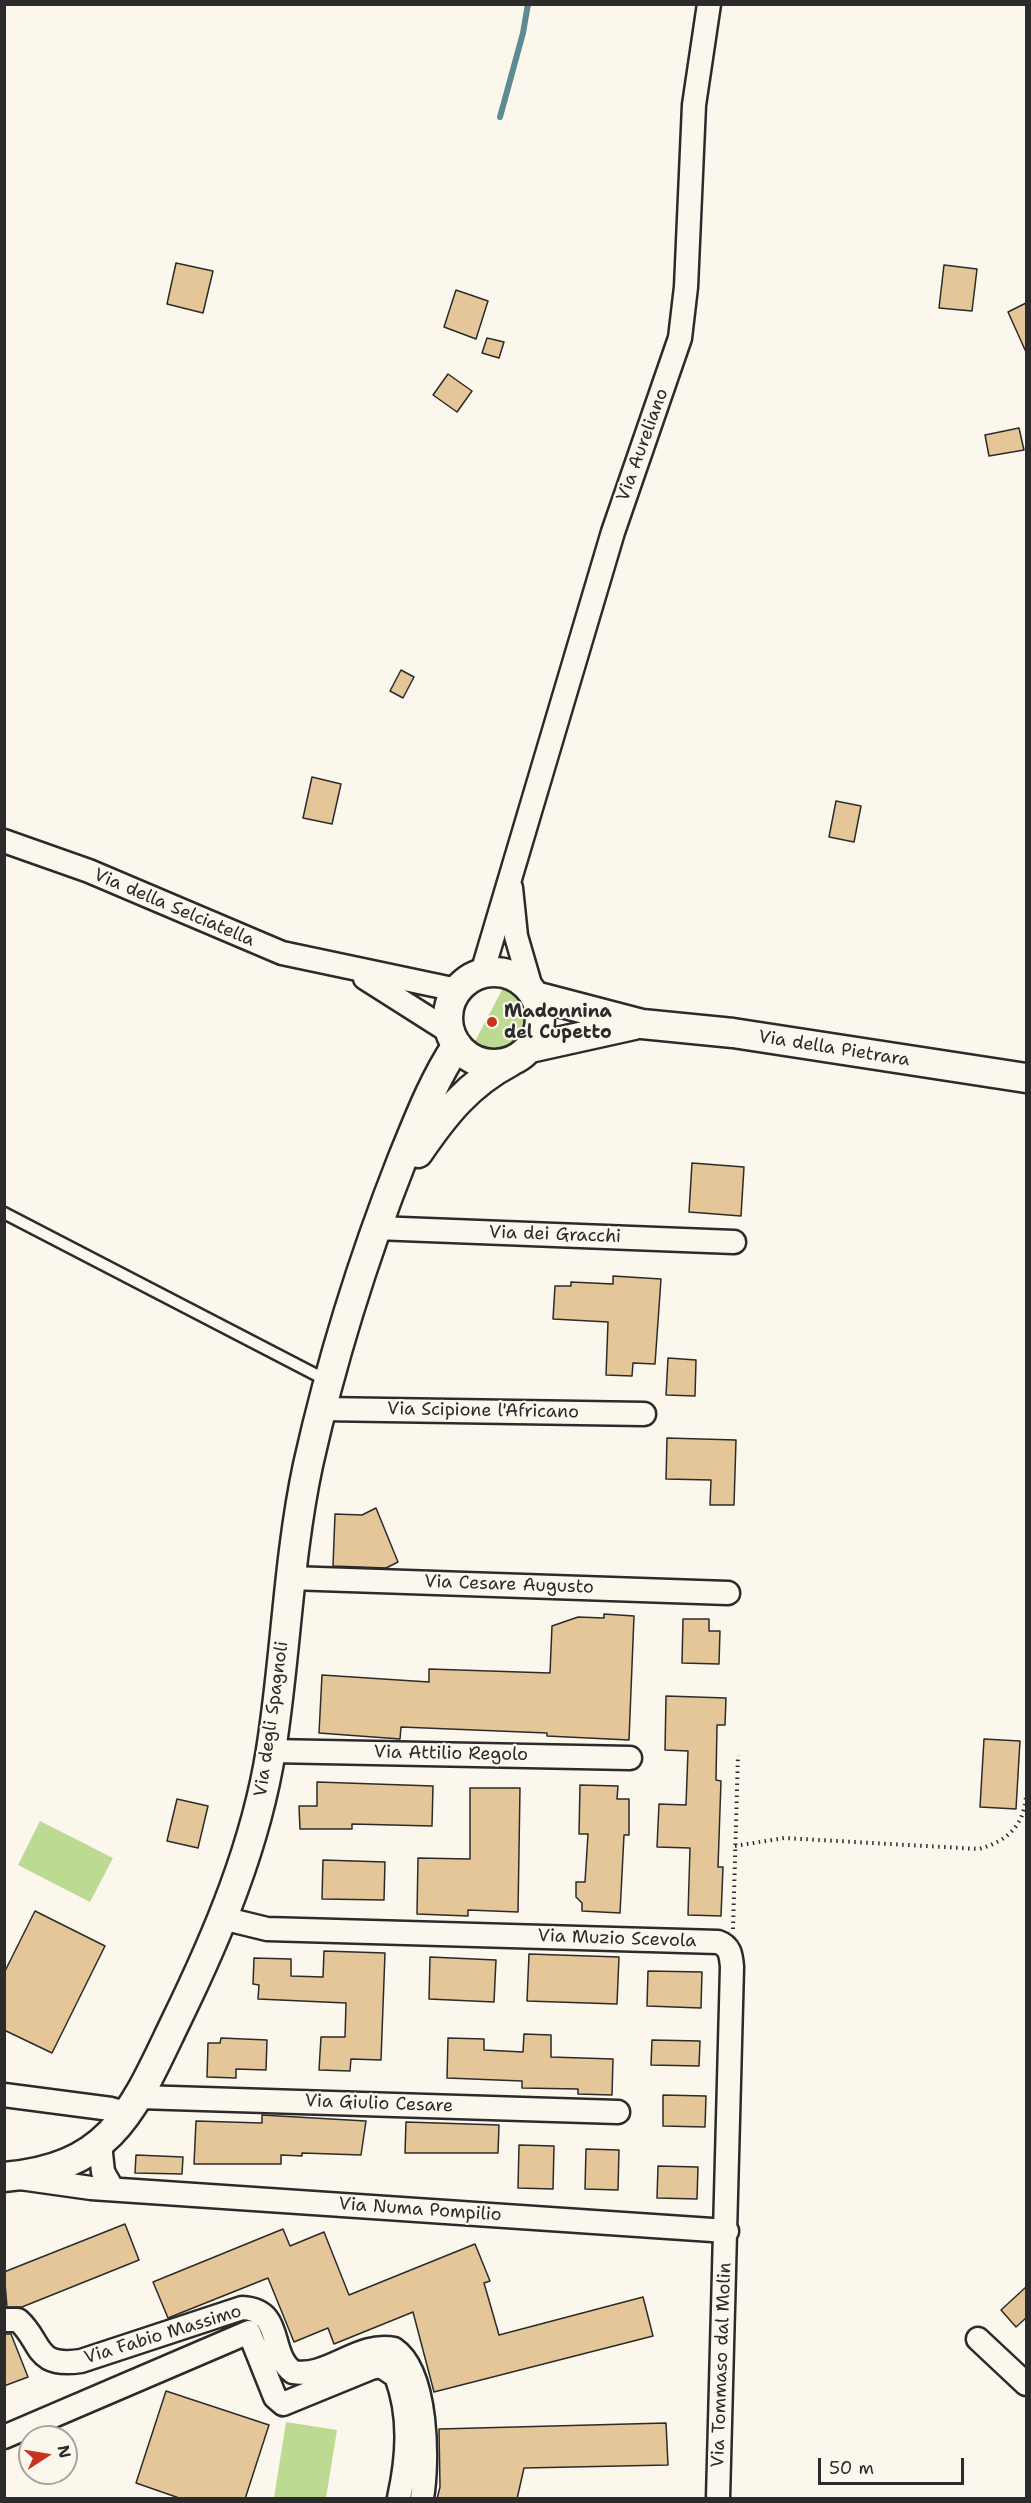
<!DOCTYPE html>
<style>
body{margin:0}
#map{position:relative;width:1031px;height:2503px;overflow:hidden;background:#fbf7ec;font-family:"Shantell Sans",sans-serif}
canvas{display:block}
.frame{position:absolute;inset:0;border:6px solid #2b2b2b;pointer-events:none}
.north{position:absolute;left:18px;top:2425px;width:60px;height:60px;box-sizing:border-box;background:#fbf7ec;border:2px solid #a8a59f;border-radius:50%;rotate:78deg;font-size:16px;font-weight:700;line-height:24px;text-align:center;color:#2b2b2b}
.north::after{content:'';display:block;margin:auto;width:21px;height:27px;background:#c8321e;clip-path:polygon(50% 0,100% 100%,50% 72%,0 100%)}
.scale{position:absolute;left:818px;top:2458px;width:146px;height:27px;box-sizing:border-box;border:3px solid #2b2b2b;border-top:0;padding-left:8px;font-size:18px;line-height:21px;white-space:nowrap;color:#2b2b2b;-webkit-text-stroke:4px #fbf7ec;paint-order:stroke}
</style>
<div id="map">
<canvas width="1031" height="2503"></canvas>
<div class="frame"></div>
<div class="north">N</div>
<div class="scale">50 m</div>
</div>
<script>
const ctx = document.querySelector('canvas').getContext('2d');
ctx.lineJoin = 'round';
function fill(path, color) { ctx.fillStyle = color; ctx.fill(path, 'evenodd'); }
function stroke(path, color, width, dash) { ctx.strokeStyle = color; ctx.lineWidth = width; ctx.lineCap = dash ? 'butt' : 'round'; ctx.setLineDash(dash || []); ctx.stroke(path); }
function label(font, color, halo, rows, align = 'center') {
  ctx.font = font + ' "Shantell Sans",sans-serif'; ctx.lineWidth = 4.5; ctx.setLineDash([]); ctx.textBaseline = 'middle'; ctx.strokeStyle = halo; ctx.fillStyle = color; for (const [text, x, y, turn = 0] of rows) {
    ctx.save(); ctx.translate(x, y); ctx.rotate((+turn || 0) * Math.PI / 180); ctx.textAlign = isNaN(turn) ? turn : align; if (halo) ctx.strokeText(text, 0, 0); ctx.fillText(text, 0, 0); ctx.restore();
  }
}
fill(new Path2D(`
 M503,988C548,1012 513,1070 473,1045Z
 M40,1821L113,1858L90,1902L18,1865Z
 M286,2422L337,2430L326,2498H274Z`), '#bcda92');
stroke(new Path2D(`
 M500,117L523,33L528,4`), '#5c8b93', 6);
const building = new Path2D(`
 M176,263L213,271L203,313L167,304Z
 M944,265L977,269L972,311L939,308Z
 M456,290L488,301L476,339L444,327Z
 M1026,303V352L1008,312Z
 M487,338L504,342L499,358L482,353Z
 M448,374L472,391L457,412L433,395Z
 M1019,428L1024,450L989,456L985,435Z
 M401,670L414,677L403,698L390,691Z
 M312,777L341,784L332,824L303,818Z
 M836,801L861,806L854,842L829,837Z
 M692,1163L744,1167L741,1216L689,1212Z
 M613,1276L661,1279L655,1364L633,1363L632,1376L606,1375L608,1322L553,1319L555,1286H571V1282L613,1284Z
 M668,1358L696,1360L695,1396L666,1395Z
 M667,1438L736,1440L734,1505H710L711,1480L666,1479Z
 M376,1508L398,1562L386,1568L333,1566L335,1514L362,1515Z
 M604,1614L634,1616L629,1740L547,1736V1733L401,1727L400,1739L319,1733L322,1675L429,1682V1669L550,1673L552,1626L578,1617L604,1618Z
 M683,1619H709V1631H720L719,1664L682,1663Z
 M666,1696L726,1698L725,1725H717L716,1780L721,1781L718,1867H723L721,1916L688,1915L690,1848L657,1847L659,1804L686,1805L688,1751L665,1750Z
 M984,1739L1020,1741L1016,1809L980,1807Z
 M317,1782L433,1786L432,1826L352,1824V1829H300L299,1806H317Z
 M580,1785L618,1786L617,1799H629V1835H624L620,1913L582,1911V1903L576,1897V1882H585L588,1834H579Z
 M470,1788H520L518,1912L468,1910V1916L417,1914L418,1858L470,1859Z
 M177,1799L208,1806L198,1848L167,1841Z
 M323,1860L385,1862L384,1900L322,1899Z
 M35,1911L105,1946L52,2053L4,2030V1973Z
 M324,1951L385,1953L381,2060L351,2059L350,2071L319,2070L321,2037H345L346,2003L258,1999L259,1985L253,1984L254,1958L291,1959V1976L323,1977Z
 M529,1954L619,1957L617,2004L527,2001Z
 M430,1957L496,1960L494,2002L429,1999Z
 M648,1971L702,1972L701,2008L647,2006Z
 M524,2034L551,2035V2057L613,2059L612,2095L578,2094V2089L522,2088V2081L447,2078L448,2038L484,2039V2050L523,2052Z
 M221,2038L267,2040L266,2070L236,2069V2078L207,2077L208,2043H220Z
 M652,2040L700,2041L699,2066L651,2065Z
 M663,2095L706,2096L705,2127L663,2126Z
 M262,2115L366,2121L361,2155L302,2153V2156L281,2155V2164H194L196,2121L262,2123Z
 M406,2122L499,2125L498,2153H405Z
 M519,2145L554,2146L553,2189L518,2188Z
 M586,2149L619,2150L618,2190L585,2189Z
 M136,2155L183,2157L182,2174L135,2173Z
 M658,2166L698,2167L697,2199L657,2198Z
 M125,2224L139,2260L22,2307H7L4,2272Z
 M283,2229L290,2246L324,2232L349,2295L475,2244L490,2281L484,2283L499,2335L643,2297L653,2336L434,2392L413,2312L334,2344L328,2328L294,2342L268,2278L168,2318L153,2282Z
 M1026,2287V2318L1016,2327L1001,2310Z
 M4,2334H11L28,2377L4,2386Z
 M166,2391L269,2425L245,2499H182L136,2483Z
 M666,2423L668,2465L524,2468L517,2499H437L440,2487L439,2429Z`);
fill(building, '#e4c698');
stroke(building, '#2b2b2b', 1.5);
const service = new Path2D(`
 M4,1213L328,1381`);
const minor = new Path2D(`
 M4,841L89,871L282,953L457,990
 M511,888L516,936L532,991
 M482,973L613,532L680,338L686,287L694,105L709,4
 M365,978L450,1032
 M376,1228L734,1242
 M322,1409L644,1414
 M290,1578L728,1593
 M271,1751L630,1758
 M222,1918L267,1929L718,1942C730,1946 731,1955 732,1967L718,2498
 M4,2095L111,2109L129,2114
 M139,2097L618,2112
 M100,2144L103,2172L112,2188
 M20,2178L91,2188L727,2231
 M4,2320H18C43,2342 33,2368 81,2361L242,2308C285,2310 267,2353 293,2372C327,2379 359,2341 394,2349C428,2372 428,2462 422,2498
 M978,2339L1026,2384
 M4,2437L249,2332L275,2397L283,2404L371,2368L381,2366L396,2376C411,2416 408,2457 399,2498`);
const tertiary = new Path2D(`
 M448 1018a46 46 0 1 1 92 0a46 46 0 1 1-92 0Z
 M535,996L642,1024L733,1033L1026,1078
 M530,1048L634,1025
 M418,1153C444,1115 468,1084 510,1062
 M4,2177C113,2168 134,2108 176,2021C218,1935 256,1845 271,1750C286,1656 288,1559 308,1465C331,1362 363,1259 402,1160C418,1121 433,1081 457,1045`);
stroke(service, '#2b2b2b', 15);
stroke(minor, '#2b2b2b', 27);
stroke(tertiary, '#2b2b2b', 33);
stroke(new Path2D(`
 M735,1846L784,1838L979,1849C1007,1841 1024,1826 1026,1796
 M733,1929L738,1755`), '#2b2b2b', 4, [1.5, 4.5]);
stroke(service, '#fbf7ec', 10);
stroke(minor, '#fbf7ec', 22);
stroke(tertiary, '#fbf7ec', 28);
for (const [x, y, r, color] of [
 [492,1022,6,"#c8321e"]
]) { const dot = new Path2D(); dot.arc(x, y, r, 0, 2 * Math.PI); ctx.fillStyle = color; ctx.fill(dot); stroke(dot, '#fbf7ec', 2); }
label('18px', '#2b2b2b', '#fbf7ec', [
 ["Via Aureliano",643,445,-70],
 ["Via della Selciatella",174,908,23],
 ["Via della Pietrara",834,1049,9],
 ["Via dei Gracchi",555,1235,2],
 ["Via Scipione l'Africano",483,1411,1],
 ["Via Cesare Augusto",509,1585,2],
 ["Via degli Spagnoli",272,1719,-82],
 ["Via Attilio Regolo",451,1754,1],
 ["Via Muzio Scevola",617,1939,2],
 ["Via Giulio Cesare",379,2104,2],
 ["Via Numa Pompilio",420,2210,4],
 ["Via Fabio Massimo",163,2335,-17],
 ["Via Tommaso dal Molin",722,2365,-88]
]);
label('bold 18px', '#2b2b2b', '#fbf7ec', [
 ["Madonnina",504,1012],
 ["del Cupetto",504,1033]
], 'left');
</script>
